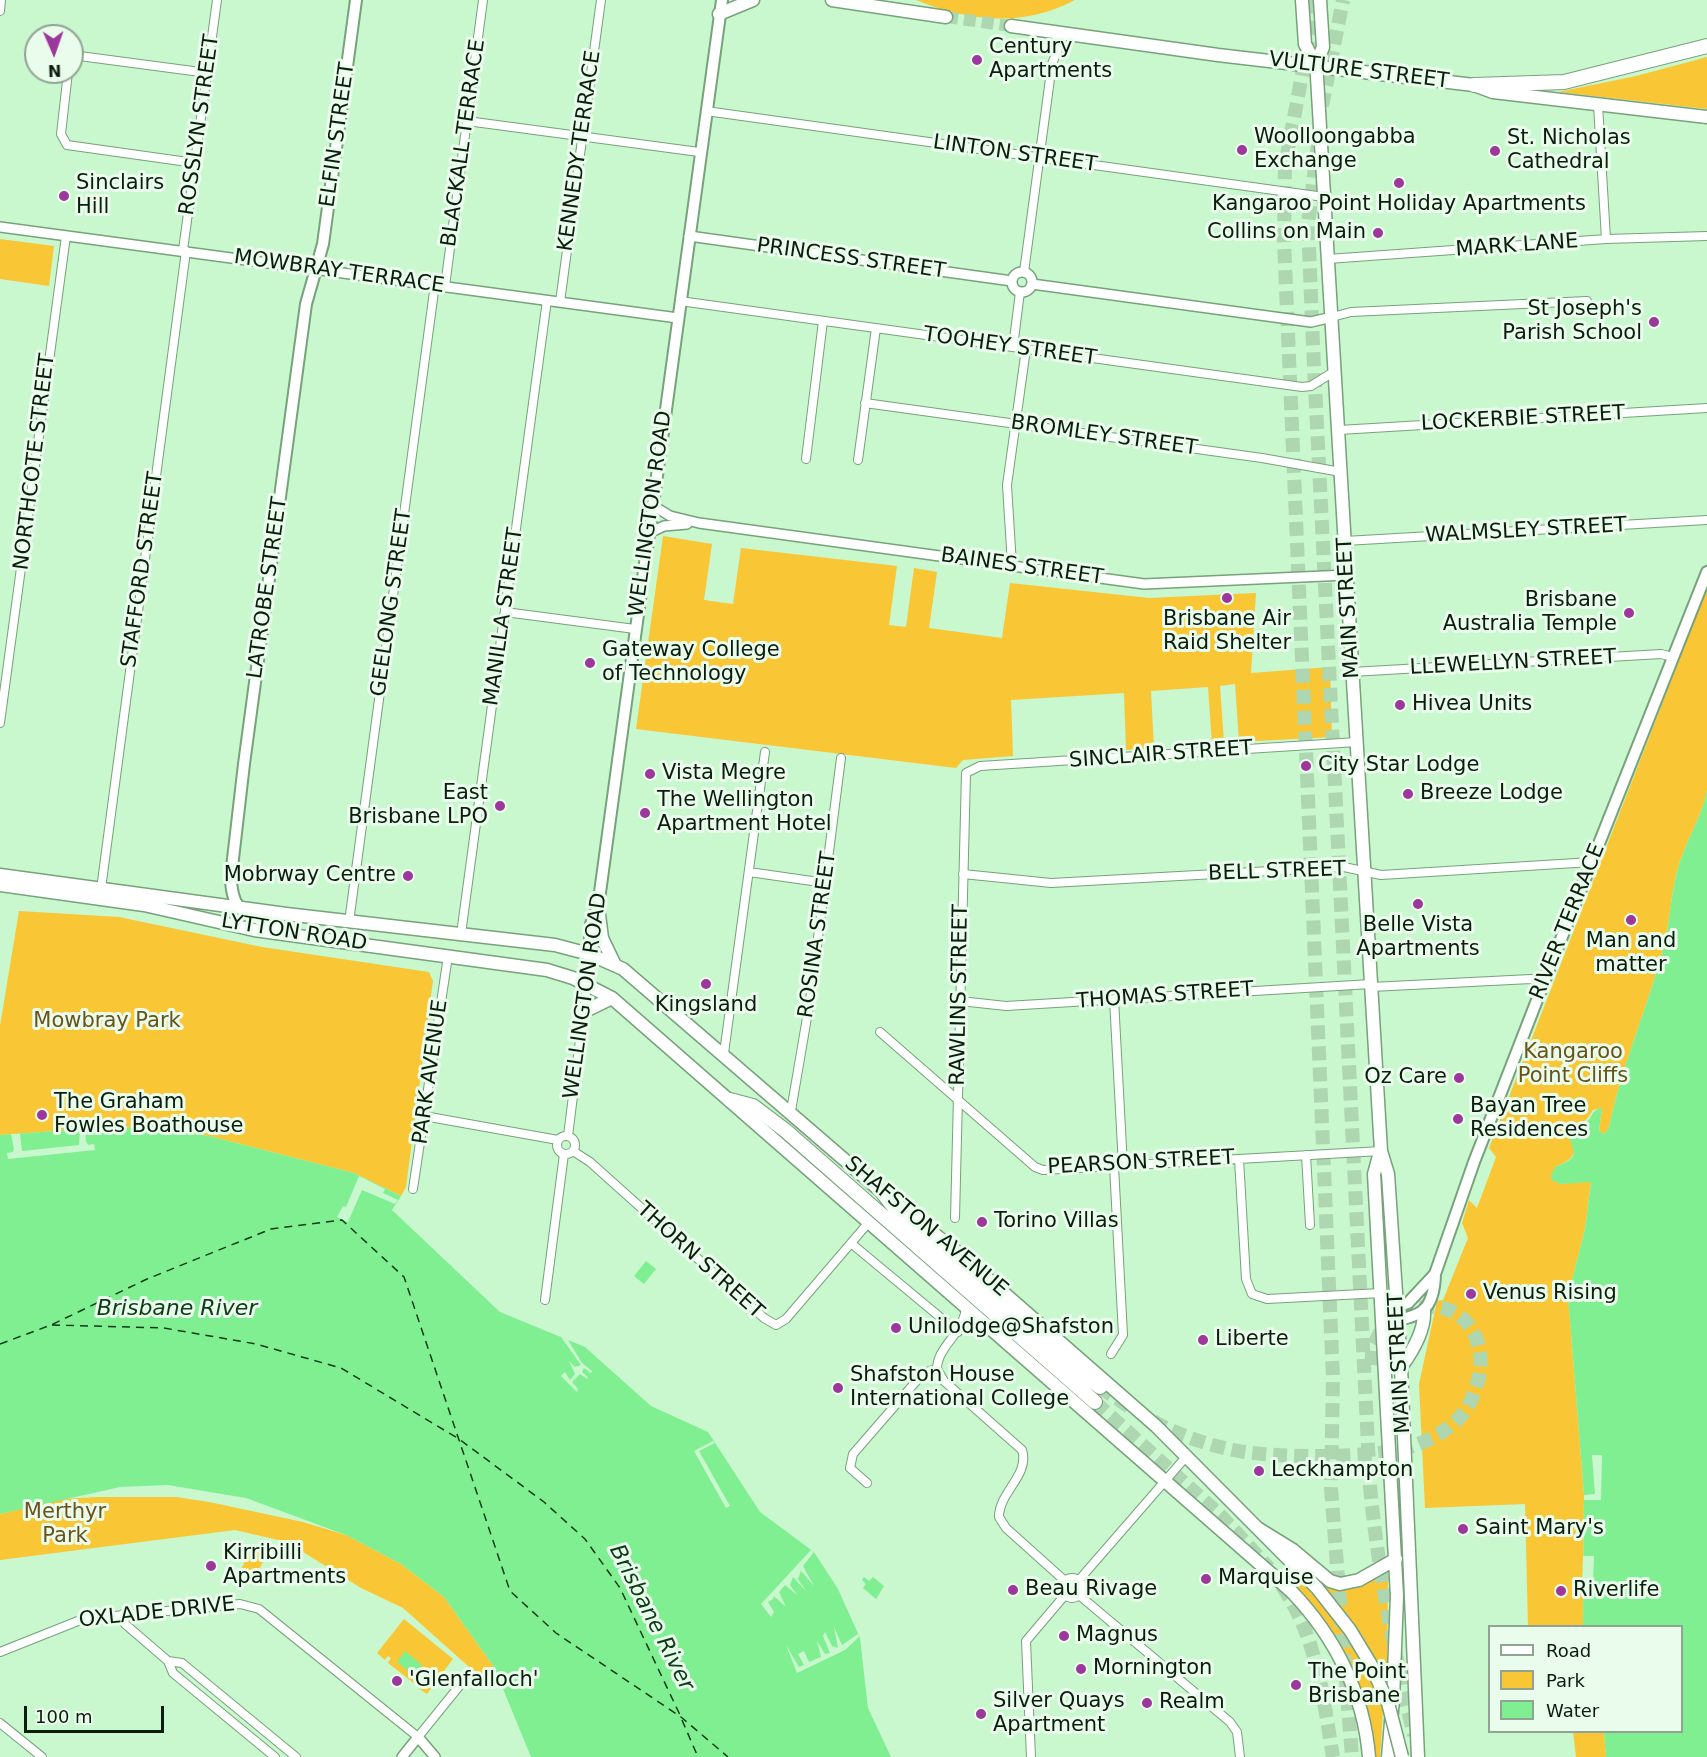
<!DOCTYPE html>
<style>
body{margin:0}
#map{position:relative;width:1707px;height:1757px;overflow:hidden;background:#c9f7ce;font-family:"DejaVu Sans",sans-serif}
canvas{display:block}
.legend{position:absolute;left:1488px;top:1625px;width:195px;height:108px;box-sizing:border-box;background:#eafcec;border:2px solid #91a393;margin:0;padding:8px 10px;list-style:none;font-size:18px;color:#0c1d0e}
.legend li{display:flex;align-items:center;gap:12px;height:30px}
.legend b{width:30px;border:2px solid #91a393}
.north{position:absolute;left:24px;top:24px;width:60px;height:60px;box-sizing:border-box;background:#eafcec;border:2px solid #91a393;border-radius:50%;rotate:178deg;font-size:16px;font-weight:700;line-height:24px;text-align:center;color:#0c1d0e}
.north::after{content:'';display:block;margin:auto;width:21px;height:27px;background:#9c379c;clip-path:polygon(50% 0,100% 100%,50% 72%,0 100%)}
.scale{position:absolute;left:24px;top:1706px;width:140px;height:27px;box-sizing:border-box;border:3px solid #0c1d0e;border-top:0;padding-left:8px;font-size:18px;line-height:21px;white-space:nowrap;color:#0c1d0e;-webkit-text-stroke:4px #eafcec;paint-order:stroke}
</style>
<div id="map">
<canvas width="1707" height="1757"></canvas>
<ul class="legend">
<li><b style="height:8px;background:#fff"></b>Road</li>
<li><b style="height:16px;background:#f9c635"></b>Park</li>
<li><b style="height:16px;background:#80ef92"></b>Water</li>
</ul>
<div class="north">N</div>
<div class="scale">100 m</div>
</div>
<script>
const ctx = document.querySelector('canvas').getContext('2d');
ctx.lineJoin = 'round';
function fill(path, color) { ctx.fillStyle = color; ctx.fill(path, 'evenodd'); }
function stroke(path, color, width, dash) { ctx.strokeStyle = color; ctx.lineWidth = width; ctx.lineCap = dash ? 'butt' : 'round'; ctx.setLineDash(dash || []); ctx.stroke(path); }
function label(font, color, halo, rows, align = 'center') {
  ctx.font = font + ' "DejaVu Sans",sans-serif'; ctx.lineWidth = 6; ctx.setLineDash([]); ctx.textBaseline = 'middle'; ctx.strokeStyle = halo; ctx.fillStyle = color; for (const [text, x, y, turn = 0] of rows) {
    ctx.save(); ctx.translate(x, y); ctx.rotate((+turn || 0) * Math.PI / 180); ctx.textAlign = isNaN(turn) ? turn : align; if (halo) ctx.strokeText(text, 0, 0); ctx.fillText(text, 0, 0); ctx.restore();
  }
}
fill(new Path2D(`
 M916,0H1075C1023,28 968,21 916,0Z
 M1707,57V109L1558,92L1636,76Z
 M0,239L54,246L49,286L0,279Z
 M663,536L712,544L704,600L733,604L741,548L897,566L889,625L906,627L914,568L937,572L929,628L1002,638L1010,583L1149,598L1256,593L1251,673L1330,667L1332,737L1239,742L1235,684L1220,686L1224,743L1212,744L1208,687L1151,691L1154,748L1126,750L1124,693L1011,700L1013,756L963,760L956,768L636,729Z
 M1707,589V791C1701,820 1684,843 1677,872C1670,898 1670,927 1662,953C1646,1012 1621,1068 1609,1128L1604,1134L1599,1131L1602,1108L1593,1110C1586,1122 1578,1127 1569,1138C1581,1154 1570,1161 1555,1167L1560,1184L1591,1181L1585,1229L1568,1296L1584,1495L1583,1626H1528L1525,1504L1425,1508L1419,1384L1437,1301L1443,1300L1468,1238L1462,1223L1469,1200L1477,1208L1496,1157L1489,1148Z
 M19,911L119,917L262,947L429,972L433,981L406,1187L401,1196L354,1173L209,1136L145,1127L96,1128L0,1135V1026Z
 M98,1497H176L209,1502L303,1522L346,1535L401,1564L444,1597L494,1667L478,1687L477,1674L403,1608L361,1588L287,1542L235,1530L0,1560V1514L61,1499Z
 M252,1545L268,1551L255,1579L240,1572Z
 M1290,1569L1333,1617L1364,1666L1383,1710L1380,1757H1375C1365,1673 1338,1636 1284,1574Z
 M1388,1569L1387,1686L1362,1635L1322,1583L1343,1590Z
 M404,1619L453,1659L427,1694L418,1688L422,1683L419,1680L415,1684L388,1663L391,1658L388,1656L385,1660L377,1653Z
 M1573,1732H1604L1606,1757H1576Z`), '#f9c635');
fill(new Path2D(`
 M1707,791V1757H1606L1604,1732H1682V1626H1583L1584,1495L1568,1296L1585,1229L1591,1182L1560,1184L1552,1180L1551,1176L1555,1167C1581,1157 1574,1154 1568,1133L1569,1129C1574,1127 1579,1127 1584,1124C1593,1119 1590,1110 1602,1108L1599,1131L1604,1134L1609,1128C1621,1068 1646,1012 1662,953C1670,927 1670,898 1677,872C1684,843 1701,820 1707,791Z
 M145,1127L209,1136L354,1173L401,1196L392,1210L500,1312L585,1347L651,1406L708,1432L760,1512L814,1552L838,1589L860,1638L868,1708L891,1757H531L494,1667L444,1597L401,1564L346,1535L246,1498L168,1485L120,1487L0,1514V1135L96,1128Z
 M646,1261L656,1269L644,1284L634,1276Z
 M864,1577L869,1581L873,1577L884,1586L876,1599L863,1588L866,1584L862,1580Z
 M405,1651L422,1665L414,1676L397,1662Z`), '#80ef92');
fill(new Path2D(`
 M80,1129H85L86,1141L88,1145L94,1144L95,1150L8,1159L7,1153L13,1152L14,1149L11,1134H20L22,1151L79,1145Z
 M359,1176L385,1189L383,1193L398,1200L395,1204L362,1190L348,1222L337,1217L343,1206L346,1207Z
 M561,1337L568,1340L582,1363L592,1371L591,1373L584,1368L582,1372L588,1377L587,1379L580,1374L572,1382L578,1389L577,1392L561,1376L565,1372L570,1380L575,1374L569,1361L575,1367L581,1365Z
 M713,1441L715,1443L699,1451L730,1506L726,1508L694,1451Z
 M1592,1455H1602L1601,1500H1584V1495L1595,1494Z
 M811,1550L814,1552L803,1566L814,1586L801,1571L798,1579L806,1591L793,1577L790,1585L797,1595L785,1585L779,1592L786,1607L774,1596L773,1599L768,1602L774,1612L771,1617L761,1604Z
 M1583,1556H1594L1593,1586H1582Z
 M834,1627L842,1645L858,1634L859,1637L845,1650L797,1673L786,1645L799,1667L804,1665L798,1654L804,1651L809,1662L821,1657L817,1641L825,1654L830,1653L823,1636L825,1632L832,1646L838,1648Z`), '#c9f7ce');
stroke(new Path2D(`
 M52,1325L164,1328L256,1344L341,1368L459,1439L544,1502L585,1539L620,1588L680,1715
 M0,1344L51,1325L147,1279L271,1229L342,1220L404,1277L510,1591L556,1633L681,1717L728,1757
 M682,1720L698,1757`), '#0e3b19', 1.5, [8, 6]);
stroke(new Path2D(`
 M946,17L1011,26`), '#add6b1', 12, [12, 6]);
stroke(new Path2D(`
 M1316,0L1285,166L1284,241L1333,1378L1331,1488L1352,1757
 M1322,106L1343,0
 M1318,143L1308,224L1313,345L1370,1486C1378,1571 1394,1652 1414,1735
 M1100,1387L1131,1408
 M1095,1402L1221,1516L1269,1568
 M1153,1421C1178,1435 1205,1444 1233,1450C1271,1458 1375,1459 1410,1447C1428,1441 1448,1431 1460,1417C1470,1407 1474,1394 1478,1381C1487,1350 1473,1312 1438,1307C1420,1305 1401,1313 1386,1321L1373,1346L1371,1367
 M1282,1586C1317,1637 1323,1697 1333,1757`), '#add6b1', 14, [14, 7]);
const minor = new Path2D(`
 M0,11L1,0
 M72,55L208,73
 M68,72L61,134L67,145L195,163
 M1598,105L1606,239
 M706,111L1324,197
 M467,121L699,152
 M183,250L217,0
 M1328,259L1606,239L1707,236
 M1024,272L1052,64L1064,34
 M445,286L483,0
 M680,301L1302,387L1311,386L1335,371
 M560,302L601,0
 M1332,317L1351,312L1587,301
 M1013,347L1020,292
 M865,403L1262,458L1341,472
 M1339,430L1707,408
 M806,459L823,321
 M858,460L876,328
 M1345,541L1707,520
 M1012,565L1007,485L1026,349
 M505,612L635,629
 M1352,672L1661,654L1673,657
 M0,723L66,236
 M749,872L826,883
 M963,874L1051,883L1344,867L1381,875L1592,862
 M101,889L186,251
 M349,922L435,284
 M461,934L547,300
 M1371,987L1531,979L1544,982
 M1114,999L1123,1166
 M960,1001L1006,1006L1371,984
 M880,1032L1035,1167L1043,1170L1381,1151
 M724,1053L765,752
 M791,1111L810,1000L841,758
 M424,1116L558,1140
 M557 1145a9 9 0 1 1 18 0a9 9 0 1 1-18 0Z
 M568,1136L587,984
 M573,1151L590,1162L764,1318L776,1325L786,1319L869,1222
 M1306,1155L1310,1225
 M1239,1159L1246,1279L1252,1294L1267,1299L1381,1293
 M413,1189L448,956
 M955,1218L966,773L980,766L1357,742
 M852,1244L958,1332
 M545,1300L564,1154
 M1111,1354L1123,1335L1114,1166
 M937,1369L944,1381L1022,1450C1030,1475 999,1492 999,1517L1006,1528L1065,1581
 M937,1369C937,1346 965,1333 966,1306
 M867,1483L850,1468L853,1454L919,1378L926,1372L937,1369
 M1062 1588a10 10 0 1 1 20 0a10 10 0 1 1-20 0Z
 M1079,1580L1185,1458
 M1079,1595L1230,1722L1237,1732L1240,1757
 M123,1614L125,1624L168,1661L173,1673L275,1757
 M0,1652L83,1619L240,1604L259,1609L418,1737L465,1679
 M168,1661L182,1663L296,1757
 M0,1723L42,1757
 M1031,1757L1026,1641L1065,1595`);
const tertiary = new Path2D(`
 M0,227L678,318
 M689,236L1012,281
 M1012 282a10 10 0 1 1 20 0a10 10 0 1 1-20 0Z
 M1032,284L1311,322L1332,317
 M652,505L670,516L699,523L1144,584L1347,575
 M649,533L664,526L687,524
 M402,1757L418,1737L435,1757`);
const secondary = new Path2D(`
 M281,934C259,910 231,924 231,876L244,764L306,304L323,244L356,0
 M587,984L591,924L598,907L722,0
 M1382,1311L1408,1303L1435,1274
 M1383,1323C1418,1316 1434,1315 1435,1274L1474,1162L1544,982L1707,572`);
const primary = new Path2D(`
 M832,0L946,17
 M719,14L753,0
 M1011,26L1218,55L1474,85L1493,92L1707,117
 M0,875L286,914L555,945L589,954L623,969L883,1193L957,1252L1156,1426L1317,1588L1350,1630L1370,1663
 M0,885L144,905L254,930L547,970L573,978L612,998L1292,1592C1335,1637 1364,1694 1369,1757
 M598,907L602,938L615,965
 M583,1012L612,998`);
const trunk = new Path2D(`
 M1302,0L1305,44L1316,65L1317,77L1381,1151L1388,1174L1401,1367L1418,1757
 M1316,65L1323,47L1320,0
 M1380,1152L1374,1174L1397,1596L1393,1699L1388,1757
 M1401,1367C1412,1352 1425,1330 1424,1311
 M1259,1529L1293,1550L1330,1581L1340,1584L1359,1580L1396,1559`);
const motorway = new Path2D(`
 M1474,85L1564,82L1707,46
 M730,1100L753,1106L786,1131L1095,1402
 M883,1193L907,1224L1065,1361L1100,1387`);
stroke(minor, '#77a27c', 10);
stroke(tertiary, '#77a27c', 12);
stroke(secondary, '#77a27c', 14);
stroke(primary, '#77a27c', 15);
stroke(trunk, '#77a27c', 15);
stroke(motorway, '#77a27c', 16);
stroke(minor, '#fff', 8);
stroke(tertiary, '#fff', 9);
stroke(secondary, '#fff', 10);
stroke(primary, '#fff', 12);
stroke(trunk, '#fff', 12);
stroke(motorway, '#fff', 14);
const primaryBridge = new Path2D(`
 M1370,1663L1388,1703L1402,1757`);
stroke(primaryBridge, '#77a27c', 15, []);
stroke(primaryBridge, '#fff', 12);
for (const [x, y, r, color] of [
 [977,60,6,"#9c379c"],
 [1242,150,6,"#9c379c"],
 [1495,151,6,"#9c379c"],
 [1399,183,6,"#9c379c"],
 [64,196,6,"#9c379c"],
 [1378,233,6,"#9c379c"],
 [1654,322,6,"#9c379c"],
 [1227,598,6,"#9c379c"],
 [1629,613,6,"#9c379c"],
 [590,663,6,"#9c379c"],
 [1400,705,6,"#9c379c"],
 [1306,766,6,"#9c379c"],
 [650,774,6,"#9c379c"],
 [1408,794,6,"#9c379c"],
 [500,806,6,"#9c379c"],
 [645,813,6,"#9c379c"],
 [408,876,6,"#9c379c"],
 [1418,904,6,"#9c379c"],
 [1631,920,6,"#9c379c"],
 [706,984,6,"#9c379c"],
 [1459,1078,6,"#9c379c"],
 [42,1115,6,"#9c379c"],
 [1458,1119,6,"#9c379c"],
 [982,1222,6,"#9c379c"],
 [1471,1294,6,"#9c379c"],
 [896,1328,6,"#9c379c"],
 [1203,1340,6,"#9c379c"],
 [838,1388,6,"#9c379c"],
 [1259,1471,6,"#9c379c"],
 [1463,1529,6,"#9c379c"],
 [211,1566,6,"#9c379c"],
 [1206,1579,6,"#9c379c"],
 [1013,1590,6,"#9c379c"],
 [1561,1591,6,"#9c379c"],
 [1064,1636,6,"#9c379c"],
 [1081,1669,6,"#9c379c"],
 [397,1681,6,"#9c379c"],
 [1296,1685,6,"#9c379c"],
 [1147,1703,6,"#9c379c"],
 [981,1714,6,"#9c379c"]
]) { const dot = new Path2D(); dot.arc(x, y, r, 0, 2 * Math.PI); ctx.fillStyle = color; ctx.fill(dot); stroke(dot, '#eafcec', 2); }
label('21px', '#0c1d0e', '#eafcec', [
 ["Century",989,48],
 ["Apartments",989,72],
 ["Woolloongabba",1254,138],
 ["Exchange",1254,162],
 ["St. Nicholas",1507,139],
 ["Cathedral",1507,163],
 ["Sinclairs",76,184],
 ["Hill",76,208],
 ["Kangaroo Point Holiday Apartments",1399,205,"center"],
 ["Collins on Main",1366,233,"right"],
 ["St Joseph's",1642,310,"right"],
 ["Parish School",1642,334,"right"],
 ["Brisbane",1617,601,"right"],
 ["Australia Temple",1617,625,"right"],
 ["Brisbane Air",1227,620,"center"],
 ["Raid Shelter",1227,644,"center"],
 ["Gateway College",602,651],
 ["of Technology",602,675],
 ["Hivea Units",1412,705],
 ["City Star Lodge",1318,766],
 ["Vista Megre",662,774],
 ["East",488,794,"right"],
 ["Brisbane LPO",488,818,"right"],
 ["Breeze Lodge",1420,794],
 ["The Wellington",657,801],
 ["Apartment Hotel",657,825],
 ["Mobrway Centre",396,876,"right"],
 ["Belle Vista",1418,926,"center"],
 ["Apartments",1418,950,"center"],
 ["Man and",1631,942,"center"],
 ["matter",1631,966,"center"],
 ["Kingsland",706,1006,"center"],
 ["Oz Care",1447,1078,"right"],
 ["The Graham",54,1103],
 ["Fowles Boathouse",54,1127],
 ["Bayan Tree",1470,1107],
 ["Residences",1470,1131],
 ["Torino Villas",994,1222],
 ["Venus Rising",1483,1294],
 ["Unilodge@Shafston",908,1328],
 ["Liberte",1215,1340],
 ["Shafston House",850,1376],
 ["International College",850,1400],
 ["Leckhampton",1271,1471],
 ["Saint Mary's",1475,1529],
 ["Kirribilli",223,1554],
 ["Apartments",223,1578],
 ["Marquise",1218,1579],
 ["Beau Rivage",1025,1590],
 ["Riverlife",1573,1591],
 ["Magnus",1076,1636],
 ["Mornington",1093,1669],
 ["The Point",1308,1673],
 ["Brisbane",1308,1697],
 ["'Glenfalloch'",409,1681],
 ["Silver Quays",993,1702],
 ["Apartment",993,1726],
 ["Realm",1159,1703]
], 'left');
label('21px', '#0c1d0e', '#eafcec', [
 ["VULTURE STREET",1359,71,7],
 ["ROSSLYN STREET",200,125,-82],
 ["ELFIN STREET",338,135,-82],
 ["BLACKALL TERRACE",464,143,-82],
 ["KENNEDY TERRACE",580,151,-82],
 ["LINTON STREET",1015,154,8],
 ["MARK LANE",1517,246,-4],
 ["PRINCESS STREET",851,259,8],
 ["MOWBRAY TERRACE",339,272,8],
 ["TOOHEY STREET",1010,347,8],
 ["LOCKERBIE STREET",1523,419,-3],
 ["BROMLEY STREET",1104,436,8],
 ["NORTHCOTE STREET",35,462,-83],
 ["WELLINGTON ROAD",651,514,-82],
 ["WALMSLEY STREET",1526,531,-3],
 ["BAINES STREET",1022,567,8],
 ["STAFFORD STREET",143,570,-82],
 ["LATROBE STREET",268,588,-82],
 ["GEELONG STREET",392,603,-82],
 ["MAIN STREET",1349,608,-93],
 ["MANILLA STREET",504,617,-82],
 ["LLEWELLYN STREET",1513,663,-3],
 ["SINCLAIR STREET",1161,755,-4],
 ["BELL STREET",1277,872,-2],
 ["RIVER TERRACE",1568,922,-68],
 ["LYTTON ROAD",294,933,9],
 ["ROSINA STREET",818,935,-82],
 ["RAWLINS STREET",960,995,-89],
 ["WELLINGTON ROAD",586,996,-82],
 ["THOMAS STREET",1165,996,-4],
 ["PARK AVENUE",431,1072,-82],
 ["PEARSON STREET",1141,1163,-3],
 ["SHAFSTON AVENUE",926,1227,40],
 ["THORN STREET",700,1261,42],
 ["MAIN STREET",1400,1363,-93],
 ["OXLADE DRIVE",157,1613,-6]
]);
label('21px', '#68531b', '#eafcec', [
 ["Mowbray Park",107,1022],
 ["Kangaroo",1573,1053],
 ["Point Cliffs",1573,1077],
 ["Merthyr",65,1513],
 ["Park",65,1537]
]);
label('italic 22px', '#0e3b19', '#eafcec', [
 ["Brisbane River",177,1309],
 ["Brisbane River",651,1618,63]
]);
</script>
